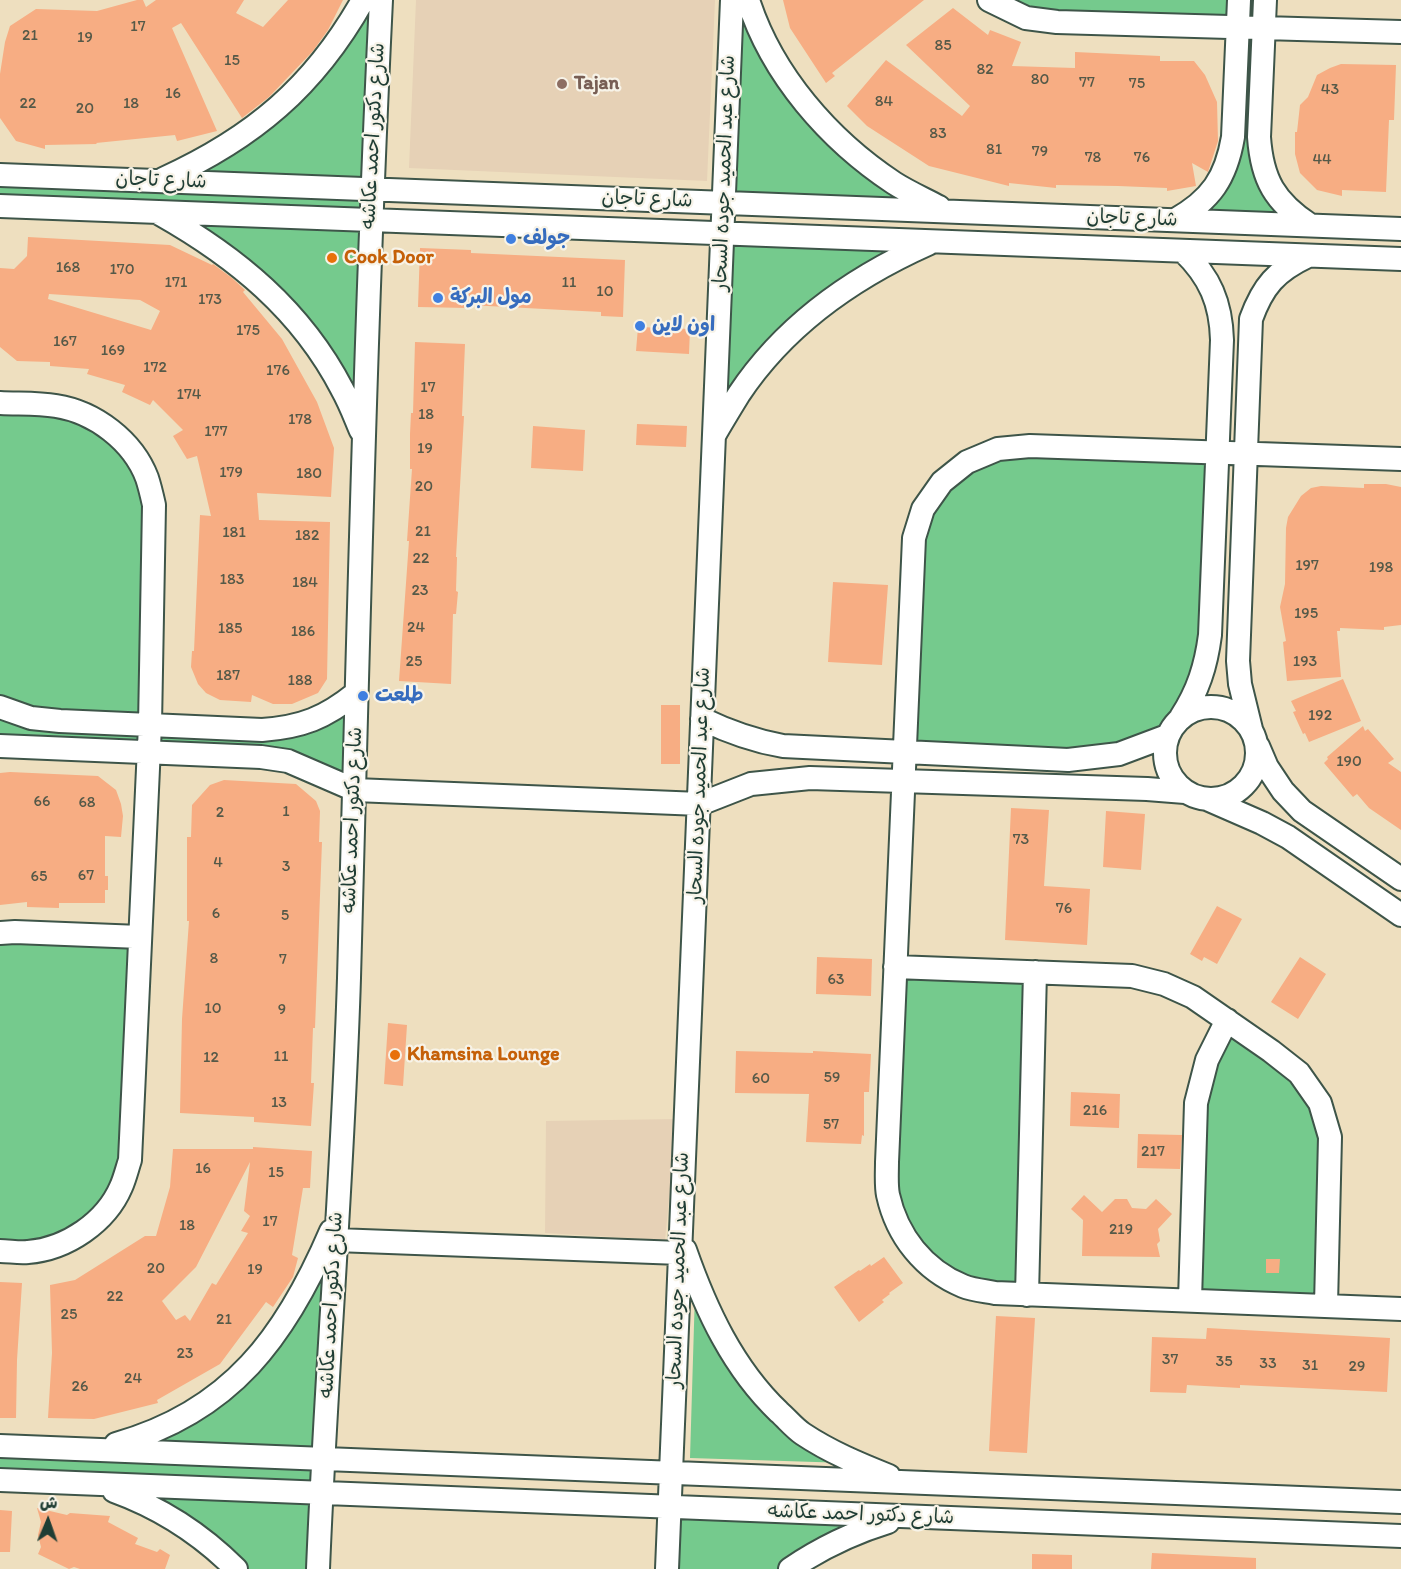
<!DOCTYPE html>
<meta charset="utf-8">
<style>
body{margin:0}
#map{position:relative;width:1401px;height:1569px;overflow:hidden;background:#eedfbf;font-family:Itim,"Playpen Sans Arabic",sans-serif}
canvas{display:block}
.north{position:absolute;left:18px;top:1491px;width:60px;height:60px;-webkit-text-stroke:4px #f7f3e8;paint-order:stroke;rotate:2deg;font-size:16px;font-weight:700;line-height:24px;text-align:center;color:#1f3d34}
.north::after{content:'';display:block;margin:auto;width:21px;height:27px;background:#1f3d34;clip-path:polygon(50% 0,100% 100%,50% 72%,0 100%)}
</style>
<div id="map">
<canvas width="1401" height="1569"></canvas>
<div class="north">ش</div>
</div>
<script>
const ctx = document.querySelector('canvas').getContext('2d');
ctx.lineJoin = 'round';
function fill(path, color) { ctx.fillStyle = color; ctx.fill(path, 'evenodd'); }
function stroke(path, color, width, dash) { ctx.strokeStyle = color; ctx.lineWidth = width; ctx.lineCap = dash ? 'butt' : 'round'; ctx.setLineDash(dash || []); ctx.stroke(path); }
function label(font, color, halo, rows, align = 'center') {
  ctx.font = font + ' Itim,"Playpen Sans Arabic",sans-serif'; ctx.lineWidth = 4.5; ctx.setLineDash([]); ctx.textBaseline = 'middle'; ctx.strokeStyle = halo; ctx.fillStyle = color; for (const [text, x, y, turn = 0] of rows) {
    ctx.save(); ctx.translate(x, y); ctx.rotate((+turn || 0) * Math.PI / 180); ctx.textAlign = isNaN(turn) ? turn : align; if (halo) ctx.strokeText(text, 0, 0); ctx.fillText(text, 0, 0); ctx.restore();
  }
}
fill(new Path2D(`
 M416,0H715L707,181L409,168Z
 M677,1119L665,1240L545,1233L546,1121Z`), '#e6d1b6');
fill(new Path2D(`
 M381,0L363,435L281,304L156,211L0,205V163L5,167L158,181L201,162L339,41Z
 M732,0L810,109L945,210L724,203Z
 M989,0H1265L1259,137L1292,213L1175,220L1221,178L1237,27L1057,22Z
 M723,233L933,241L806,318L715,435Z
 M0,403L85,414L146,476L150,725L262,730L356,693L355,790L312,772L0,746Z
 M998,449L1218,453L1210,635L1181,717L1167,736L1119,754L905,752L923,509Z
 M0,933L140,937L130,1160L84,1232L0,1251Z
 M895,967L1035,972L1027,1295L965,1287L897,1224Z
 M1227,1020L1320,1103L1326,1305L1190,1300L1196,1103Z
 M338,1216L319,1569H236L139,1500L0,1480V1447L97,1450L231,1385Z
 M695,1292L721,1347L847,1463L690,1458Z
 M669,1508L904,1517L790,1569H667Z`), '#75ca8d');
fill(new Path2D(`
 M137,0H143L146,7L156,0H244L236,13L263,27L288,0H343L328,30L313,51L269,97L242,118L181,23L172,28L217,131L177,141L175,135L96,143L97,144L45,145V149L16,141L0,118V74L5,42L10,26L36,9L97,11Z
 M783,0H924L832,73L835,76L826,83L790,28Z
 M953,8L988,35L990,30L1021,42L1012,66L1075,68V52L1160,56V61H1194L1205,75L1217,102L1218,141L1208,172L1192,163L1196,186L1167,191V188L1118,186L1056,185V188L1009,183V186L929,166L867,126L847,106L886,60L962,116L970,106L906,45Z
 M1341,64L1396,65L1394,120H1389L1386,192L1342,190V196L1317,190L1300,173L1295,154V132H1297L1300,105L1308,97L1317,75L1330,68Z
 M28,237L170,245L212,265L213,264L232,278L245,290L243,292L282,339L317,402L334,448L331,497L257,493L259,520L330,522L327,679L318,693L292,704H273L252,695L251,702L220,700L206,693L198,684L191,667L192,651H194L200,515L211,516L197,456L187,459L173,436L183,430L153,400L150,405L122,392L125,385L87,374L89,369L50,366V362L17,361L0,347V268L14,269L27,256ZM49,294L140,300L160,311L151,330L48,299Z
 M420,248L471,250V253L625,260L623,317L601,316V312L469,305L468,308L418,307Z
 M638,327L690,329L689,354L636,351Z
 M415,342L465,344L462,416H464L456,557H457L456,591L458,592L456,614H453L451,684L399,681L409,541H407L412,469H410V434L411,413H413Z
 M637,424L687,426L686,447L636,445Z
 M533,426L585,430L583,471L531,468Z
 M1364,484H1386L1401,487V625L1384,627V630L1340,628V631H1337L1341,677L1287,681L1283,642L1286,641L1280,607L1285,584L1286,528L1288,517L1301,496L1311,488L1321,486L1364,488Z
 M833,582L888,585L882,665L828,662Z
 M1343,679L1361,721L1309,742L1305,733L1303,734L1293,712L1296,711L1291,701Z
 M661,705H680V764H661Z
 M1363,726L1365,731L1368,729L1394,759L1388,763L1401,772V830L1369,808L1357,794L1353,797L1324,763L1328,759L1327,757Z
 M10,772L98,776L116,790L121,804L123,816L121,837L105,836V876H108V890H105V903H59V908L27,907V902L0,905V773Z
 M224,780L296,784L316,801L320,811L319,842H322L315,1028H313L311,1083H314L311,1126L254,1122V1117L180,1113L182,1019L189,921H187V837H191L192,805L210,785Z
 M1011,808L1049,810L1044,886L1090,889L1087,945L1005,940Z
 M1106,811L1145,814L1141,870L1103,867Z
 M1217,906L1242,919L1217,964L1204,957L1202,961L1190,954Z
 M817,957L872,959L871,996L816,994Z
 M1300,957L1326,974L1298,1019L1271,1002Z
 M388,1023L407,1025L403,1086L384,1084Z
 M736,1051L813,1053V1051L871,1054L869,1092H864V1136L862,1135L861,1144L806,1142L809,1094L735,1093Z
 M1071,1092L1120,1094L1119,1128L1070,1126Z
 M1138,1134L1182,1135L1180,1169L1137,1168Z
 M253,1147L312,1151L310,1188H303L292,1255L298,1258L293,1277L273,1307L266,1302L220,1364L157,1400L158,1403L94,1419L48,1418L52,1353L50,1285L75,1280L145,1236H156L170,1187L173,1149H253ZM250,1162L244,1211L250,1216L241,1231L248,1233L216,1285L212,1283L190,1321L185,1315L176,1320L162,1301L196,1267Z
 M1084,1195L1102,1212L1115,1199H1127L1132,1208L1146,1209L1156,1199L1172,1214L1158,1229L1160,1241L1157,1244L1160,1257L1082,1256L1083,1220L1071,1209Z
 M884,1257L903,1283L889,1293L890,1294L882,1300L884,1302L859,1322L834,1287L859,1270L860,1271L870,1264L871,1266Z
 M1266,1259H1280L1279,1273H1266Z
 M0,1282L22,1283L17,1360L16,1418H0Z
 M996,1316L1035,1318L1027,1453L989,1451Z
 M1207,1328L1390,1338L1387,1392L1240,1385V1388L1187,1385L1186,1393L1150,1392L1152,1337L1206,1339Z
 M37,1508L67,1515L70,1513L110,1516L108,1522L138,1538L135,1544L157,1552L160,1549L170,1555L165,1569H80L74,1567L69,1569L38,1554L41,1547L38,1535L41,1522Z
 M0,1510L12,1511L10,1552H0Z
 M1152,1553L1256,1558V1569H1151Z
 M1032,1554L1072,1555V1569H1032Z`), '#f7ad83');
const minor = new Path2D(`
 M748,0C772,75 829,140 894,183C908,192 924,199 939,207
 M989,0L1026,18L1057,22L1401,32
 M1265,0L1259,137C1262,180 1275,202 1310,225
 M0,175L1401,229
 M163,179C253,138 314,87 363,0
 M0,206L1401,259
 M160,214C236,257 301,310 342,389C350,403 355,417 361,431
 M1175,220C1211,200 1226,178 1233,137L1239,0
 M0,403C18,404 38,403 56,406C95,412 133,441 147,478C150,487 152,496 154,505L150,725L130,1160C127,1169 125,1178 121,1187C106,1222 67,1249 28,1252C19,1253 9,1251 0,1251
 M715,434C723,420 731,407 739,394C785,325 854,277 928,244
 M1401,459L1030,446L998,449L967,462L942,482L923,509L914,538L887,1162C887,1173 886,1185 888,1195C897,1236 924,1270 963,1286C973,1290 985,1291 995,1293L1401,1309
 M1165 753a46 46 0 1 1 92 0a46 46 0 1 1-92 0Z
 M0,707L31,718L60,721L262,730C302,727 325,718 356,693
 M1181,717C1198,691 1206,666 1210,635L1222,340C1221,303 1210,277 1183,251
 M702,719C729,732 754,741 783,746L1068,760L1119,754L1167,736
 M1251,729L1240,684L1238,661L1251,319C1263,286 1276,271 1308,256
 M0,746L261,757L288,761L355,790L700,804L751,784L810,778L1147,789L1185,792
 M1258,746L1267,767L1283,791L1302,811L1401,879
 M1207,799L1262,823L1288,837L1401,915
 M0,933L15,932L140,937
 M895,967L1132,976L1164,984L1193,997L1271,1051L1299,1073L1320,1103L1330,1137L1326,1305
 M336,1240L680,1253
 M685,1250C706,1310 733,1368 779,1412C787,1419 794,1428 803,1434C830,1452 859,1464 889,1476
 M1027,1295L1035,972
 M1190,1300L1196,1103L1207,1060L1227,1020
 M116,1444C231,1412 286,1336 331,1231
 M0,1446L1401,1502
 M0,1480L1401,1536
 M114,1491C161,1508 201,1534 236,1569
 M318,1569C326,1372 343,1175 349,978C358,652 365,326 381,0
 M667,1569L732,0
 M790,1569C821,1548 852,1533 888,1522`);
stroke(minor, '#3e5549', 26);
stroke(minor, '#fff', 22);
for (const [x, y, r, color] of [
 [562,84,6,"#8d6e63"],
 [511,239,6,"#3f7fe0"],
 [332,258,6,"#e8710a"],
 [438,298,6,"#3f7fe0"],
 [640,326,6,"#3f7fe0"],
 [363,696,6,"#3f7fe0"],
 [395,1055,6,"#e8710a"]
]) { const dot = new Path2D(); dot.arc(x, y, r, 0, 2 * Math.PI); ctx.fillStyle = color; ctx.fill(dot); stroke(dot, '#f7f3e8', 2); }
label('16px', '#555948', null, [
 ["17",138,27],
 ["21",30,36],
 ["19",85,38],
 ["85",943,46],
 ["15",232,61],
 ["82",985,70],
 ["80",1040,80],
 ["77",1087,83],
 ["75",1137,84],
 ["43",1330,90],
 ["16",173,94],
 ["84",884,102],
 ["22",28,104],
 ["18",131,104],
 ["20",85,109],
 ["83",938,134],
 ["81",994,150],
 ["79",1040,152],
 ["78",1093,158],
 ["76",1142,158],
 ["44",1322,160],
 ["168",68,268],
 ["170",122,270],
 ["171",176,283],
 ["11",569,283],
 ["10",605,292],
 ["173",210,300],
 ["175",248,331],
 ["167",65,342],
 ["169",113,351],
 ["172",155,368],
 ["176",278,371],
 ["17",428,388],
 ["174",189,395],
 ["18",426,415],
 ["178",300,420],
 ["177",216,432],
 ["19",425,449],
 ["179",231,473],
 ["180",309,474],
 ["20",424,487],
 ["21",423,532],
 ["181",234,533],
 ["182",307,536],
 ["22",421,559],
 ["197",1307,566],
 ["198",1381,568],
 ["183",232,580],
 ["184",305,583],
 ["23",420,591],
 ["195",1306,614],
 ["24",416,628],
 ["185",230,629],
 ["186",303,632],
 ["25",414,662],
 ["193",1305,662],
 ["187",228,676],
 ["188",300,681],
 ["192",1320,716],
 ["190",1349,762],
 ["66",42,802],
 ["68",87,803],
 ["1",286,812],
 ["2",220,813],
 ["73",1021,840],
 ["4",218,863],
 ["3",286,867],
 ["67",86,876],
 ["65",39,877],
 ["76",1064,909],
 ["6",216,914],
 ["5",285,916],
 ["8",214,959],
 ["7",283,960],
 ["63",836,980],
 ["10",213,1009],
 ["9",282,1010],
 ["11",281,1057],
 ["12",211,1058],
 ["59",832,1078],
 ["60",761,1079],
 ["13",279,1103],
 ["216",1095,1111],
 ["57",831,1125],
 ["217",1153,1152],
 ["16",203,1169],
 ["15",276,1173],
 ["17",270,1222],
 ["18",187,1226],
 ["219",1121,1230],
 ["20",156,1269],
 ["19",255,1270],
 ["22",115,1297],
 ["25",69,1315],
 ["21",224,1320],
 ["23",185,1354],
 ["37",1170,1360],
 ["35",1224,1362],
 ["33",1268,1364],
 ["31",1310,1366],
 ["29",1357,1367],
 ["24",133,1379],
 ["26",80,1387]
]);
label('bold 20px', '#785e54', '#f7f3e8', [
 ["Tajan",574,84]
], 'left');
label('20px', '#1f3d34', '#f7f3e8', [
 ["شارع دكتور احمد عكاشه",374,136,-87],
 ["شارع عبد الحميد جوده السحار",725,173,-88],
 ["شارع تاجان",161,181,2],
 ["شارع تاجان",647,200,2],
 ["شارع تاجان",1132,219,2],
 ["شارع عبد الحميد جوده السحار",700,785,-88],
 ["شارع دكتور احمد عكاشه",353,820,-88],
 ["شارع عبد الحميد جوده السحار",679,1270,-88],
 ["شارع دكتور احمد عكاشه",332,1305,-87],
 ["شارع دكتور احمد عكاشه",861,1515,2]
]);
label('bold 20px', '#366cbe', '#f7f3e8', [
 ["جولف",523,239],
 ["مول البركة",450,298],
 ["اون لاين",652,326],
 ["طلعت",375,696]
], 'left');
label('bold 20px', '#c56008', '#f7f3e8', [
 ["Cook Door",344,258],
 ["Khamsina Lounge",407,1055]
], 'left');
</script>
